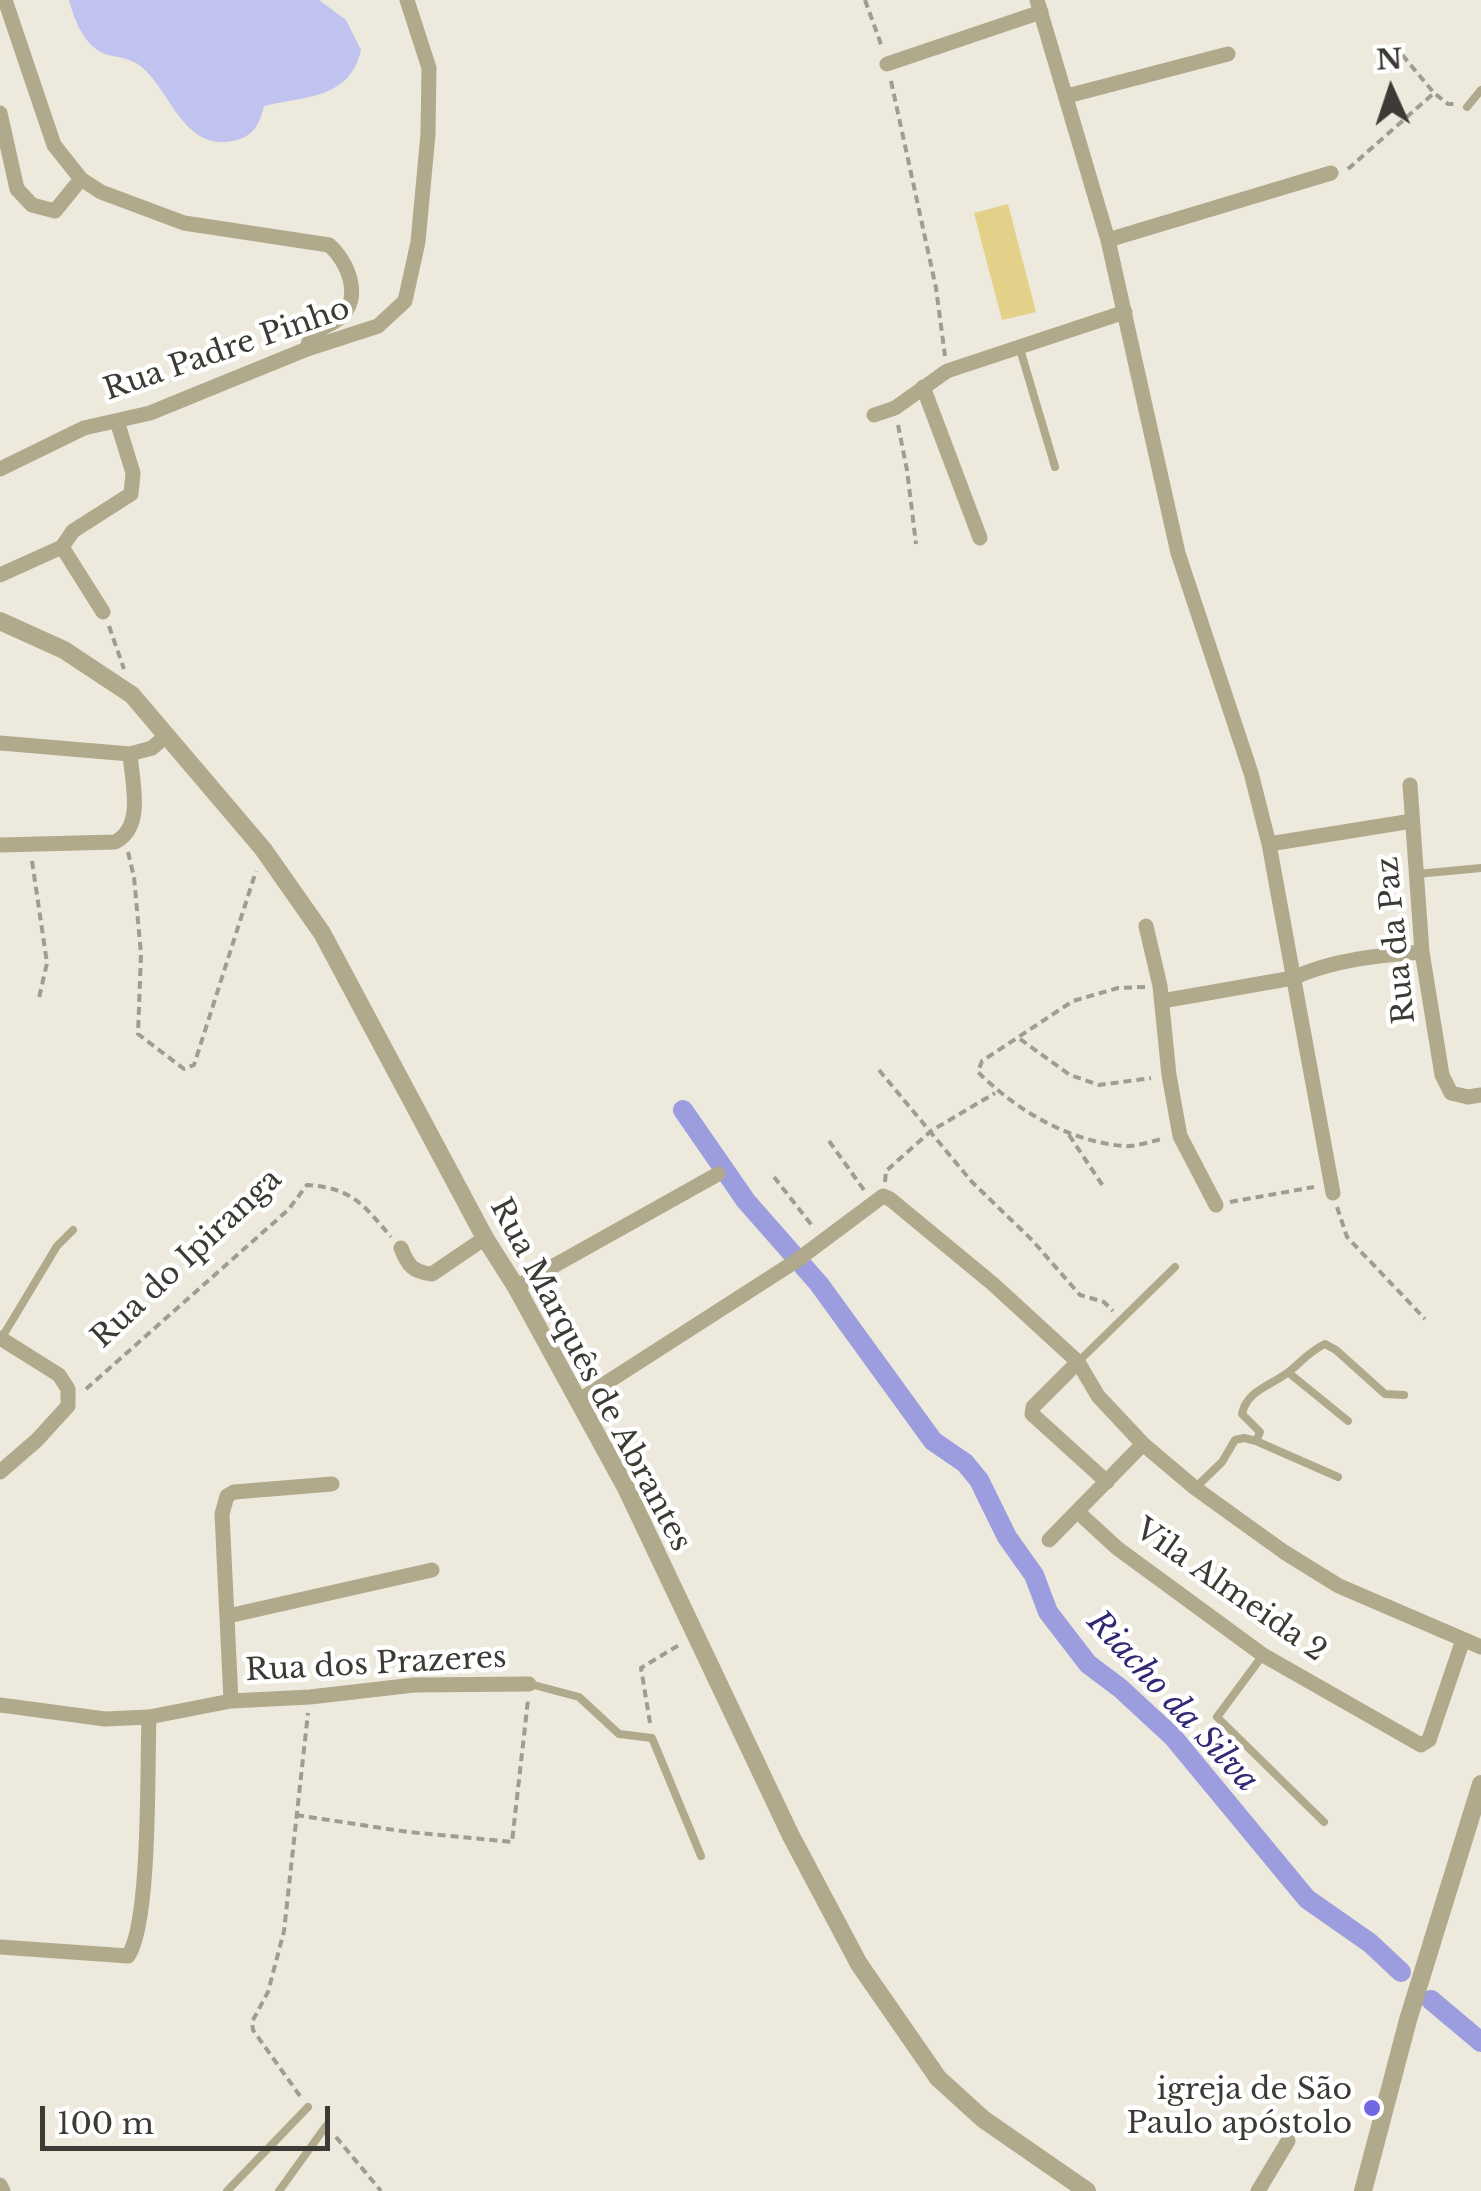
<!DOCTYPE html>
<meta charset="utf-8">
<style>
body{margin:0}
#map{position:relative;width:1481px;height:2191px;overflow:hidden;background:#ede9dc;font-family:"Libre Baskerville",serif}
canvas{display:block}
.north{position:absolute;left:1341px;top:40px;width:100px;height:100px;-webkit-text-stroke:8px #fff;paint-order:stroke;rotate:357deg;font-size:28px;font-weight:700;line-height:40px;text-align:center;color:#3b3a34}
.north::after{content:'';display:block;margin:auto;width:35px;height:45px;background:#3b3a34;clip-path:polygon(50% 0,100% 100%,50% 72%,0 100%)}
.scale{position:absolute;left:40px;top:2106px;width:290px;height:45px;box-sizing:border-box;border:5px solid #3b3a34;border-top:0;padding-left:12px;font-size:30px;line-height:35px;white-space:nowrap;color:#3b3a34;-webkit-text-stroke:8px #fff;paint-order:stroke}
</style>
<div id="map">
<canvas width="1481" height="2191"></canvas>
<div class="north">N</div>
<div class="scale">100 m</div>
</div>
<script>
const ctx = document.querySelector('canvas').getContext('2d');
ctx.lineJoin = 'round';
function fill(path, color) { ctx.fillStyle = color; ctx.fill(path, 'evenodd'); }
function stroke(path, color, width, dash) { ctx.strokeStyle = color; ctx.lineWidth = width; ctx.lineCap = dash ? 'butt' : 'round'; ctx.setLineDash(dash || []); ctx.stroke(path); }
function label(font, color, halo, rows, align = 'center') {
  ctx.font = font + ' "Libre Baskerville",serif'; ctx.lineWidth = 9; ctx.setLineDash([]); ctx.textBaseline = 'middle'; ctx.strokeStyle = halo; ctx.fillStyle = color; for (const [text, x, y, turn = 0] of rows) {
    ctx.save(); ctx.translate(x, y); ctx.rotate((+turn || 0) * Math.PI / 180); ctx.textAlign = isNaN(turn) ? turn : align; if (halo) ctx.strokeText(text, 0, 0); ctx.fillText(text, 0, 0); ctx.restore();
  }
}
fill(new Path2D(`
 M69,0H319L346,20L361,50C350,99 306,96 264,106C260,122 255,135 237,140C186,154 172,95 144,69C134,59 122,58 108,55C85,48 75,22 69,0Z`), '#c0c2f0');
stroke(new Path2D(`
 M683,1110L746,1201L819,1284L933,1441L965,1463L979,1480L1007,1537L1034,1575L1048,1612L1088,1664L1120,1688L1173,1737L1307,1899L1370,1943L1401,1972
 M1431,2000L1481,2042`), '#9c9dde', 20);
fill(new Path2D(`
 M1008,204L1036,312L1002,320L974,213Z`), '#e4d189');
stroke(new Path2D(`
 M865,0L882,47
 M1394,45L1434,93
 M891,81L936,288L945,356
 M1348,169L1434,93L1448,104H1455
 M898,425L907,470L916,544
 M109,626L124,669
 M128,852L134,877L141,954L138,1034L184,1069L194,1065L256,871
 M32,861L47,963L39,998
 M1145,987L1118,988L1073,1001L982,1061L978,1072C1016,1110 1068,1141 1123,1146C1135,1147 1149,1142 1162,1139
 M1020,1039L1070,1075L1099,1085L1151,1078
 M879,1070L972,1182L1032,1240L1080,1295L1104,1302L1113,1311
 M1069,1135L1103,1186
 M829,1141L864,1190
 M774,1177L814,1228
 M885,1182L886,1171L931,1131L995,1093
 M1230,1202L1314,1187
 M1337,1207L1347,1237L1425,1319
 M86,1389L288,1210L307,1185C352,1188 363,1204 391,1237
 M650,1723L641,1668L679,1645
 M296,1815L408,1832L512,1842L528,1700
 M300,2096L253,2030L252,2022L268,1992L284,1931L308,1713
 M336,2137L381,2191`), '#9f9c92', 4, [8, 5]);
stroke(new Path2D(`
 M1467,107L1481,90
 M1020,349L1055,467
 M1417,874L1481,868
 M1,1339L57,1246L73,1230
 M1078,1362L1175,1267
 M1289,1373L1348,1421
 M1256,1441L1338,1477
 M1195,1488L1222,1462L1235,1440L1244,1438L1256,1441L1260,1432L1242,1414C1247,1389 1274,1385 1291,1370C1303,1360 1310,1351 1325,1344L1336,1350L1385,1394L1404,1395
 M1263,1655L1217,1717L1324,1822
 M530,1684L579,1697L619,1734L652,1738L701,1856
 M227,2191L308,2107
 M279,2191L326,2126`), '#b1a98b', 8);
stroke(new Path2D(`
 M5,0L54,145L81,179L101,192L184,223L329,245C348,261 363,298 340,318C332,324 320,329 311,334L307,349
 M1037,0L1108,240L1178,553L1251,773L1269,844L1333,1193
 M887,64L1041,12
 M1067,96L1228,54
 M0,113L17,189L32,205L55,211L81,179
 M1108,240L1331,173
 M923,387L980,538
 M874,415L895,408L947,371L1125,312
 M0,469L84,428L150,413L307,349L378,326L405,301L418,242L428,134L429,68L407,0
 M62,547L103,612
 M0,575L62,547L73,531L131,494L133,473L117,421
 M0,743L130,754L152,748L167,735
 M1410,785L1422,952L1442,1075L1451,1093L1468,1097L1481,1095
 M1269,844L1412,821
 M0,845L115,842C145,827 132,782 130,754
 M1146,926L1160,986L1169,1075L1180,1136L1216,1205
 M1162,1001L1293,978C1331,960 1380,955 1422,952
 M401,1248C408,1266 413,1272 432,1274L485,1238
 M516,1287L718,1174
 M0,1338L59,1375L68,1389V1406L37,1440L0,1472
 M1078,1362L1033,1407L1032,1414L1107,1482
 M578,1401L796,1261L883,1196L890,1199L993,1284L1078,1362L1098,1396L1143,1444L1195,1488L1284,1552L1339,1586L1481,1647
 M1079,1513L1117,1548L1263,1655L1421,1745L1429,1740L1463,1640
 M1049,1540L1143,1444
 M228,1616L432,1570
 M231,1701L222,1514L227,1496L234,1492L332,1484
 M0,1705L105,1719L149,1717L231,1701L310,1697L414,1685L529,1684
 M0,1947L128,1956C151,1923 147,1764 149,1717
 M0,2185L3,2191
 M1258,2191L1288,2141`), '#b1a98b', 15);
stroke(new Path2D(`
 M0,621L64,650L132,695L263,849L322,933L485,1238L516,1287L626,1488L791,1836L859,1964L938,2078L983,2119L1087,2191
 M1363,2191L1408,2020L1481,1784`), '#b1a98b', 18);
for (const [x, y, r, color] of [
 [1372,2108,10,"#7268e3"]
]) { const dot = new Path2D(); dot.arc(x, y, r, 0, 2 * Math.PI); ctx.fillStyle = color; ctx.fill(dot); stroke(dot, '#fff', 4); }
label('30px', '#3b3a34', '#fff', [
 ["Rua Padre Pinho",227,350,-19],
 ["Rua da Paz",1397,940,-96],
 ["Rua do Ipiranga",187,1259,-43],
 ["Rua Marquês de Abrantes",590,1375,62],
 ["Vila Almeida 2",1230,1591,35],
 ["Rua dos Prazeres",376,1665,-3]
]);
label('30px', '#3b3a34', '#fff', [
 ["igreja de São",1352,2091],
 ["Paulo apóstolo",1352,2125]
], 'right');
label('italic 32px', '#322974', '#fff', [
 ["Riacho da Silva",1172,1702,47]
]);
</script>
